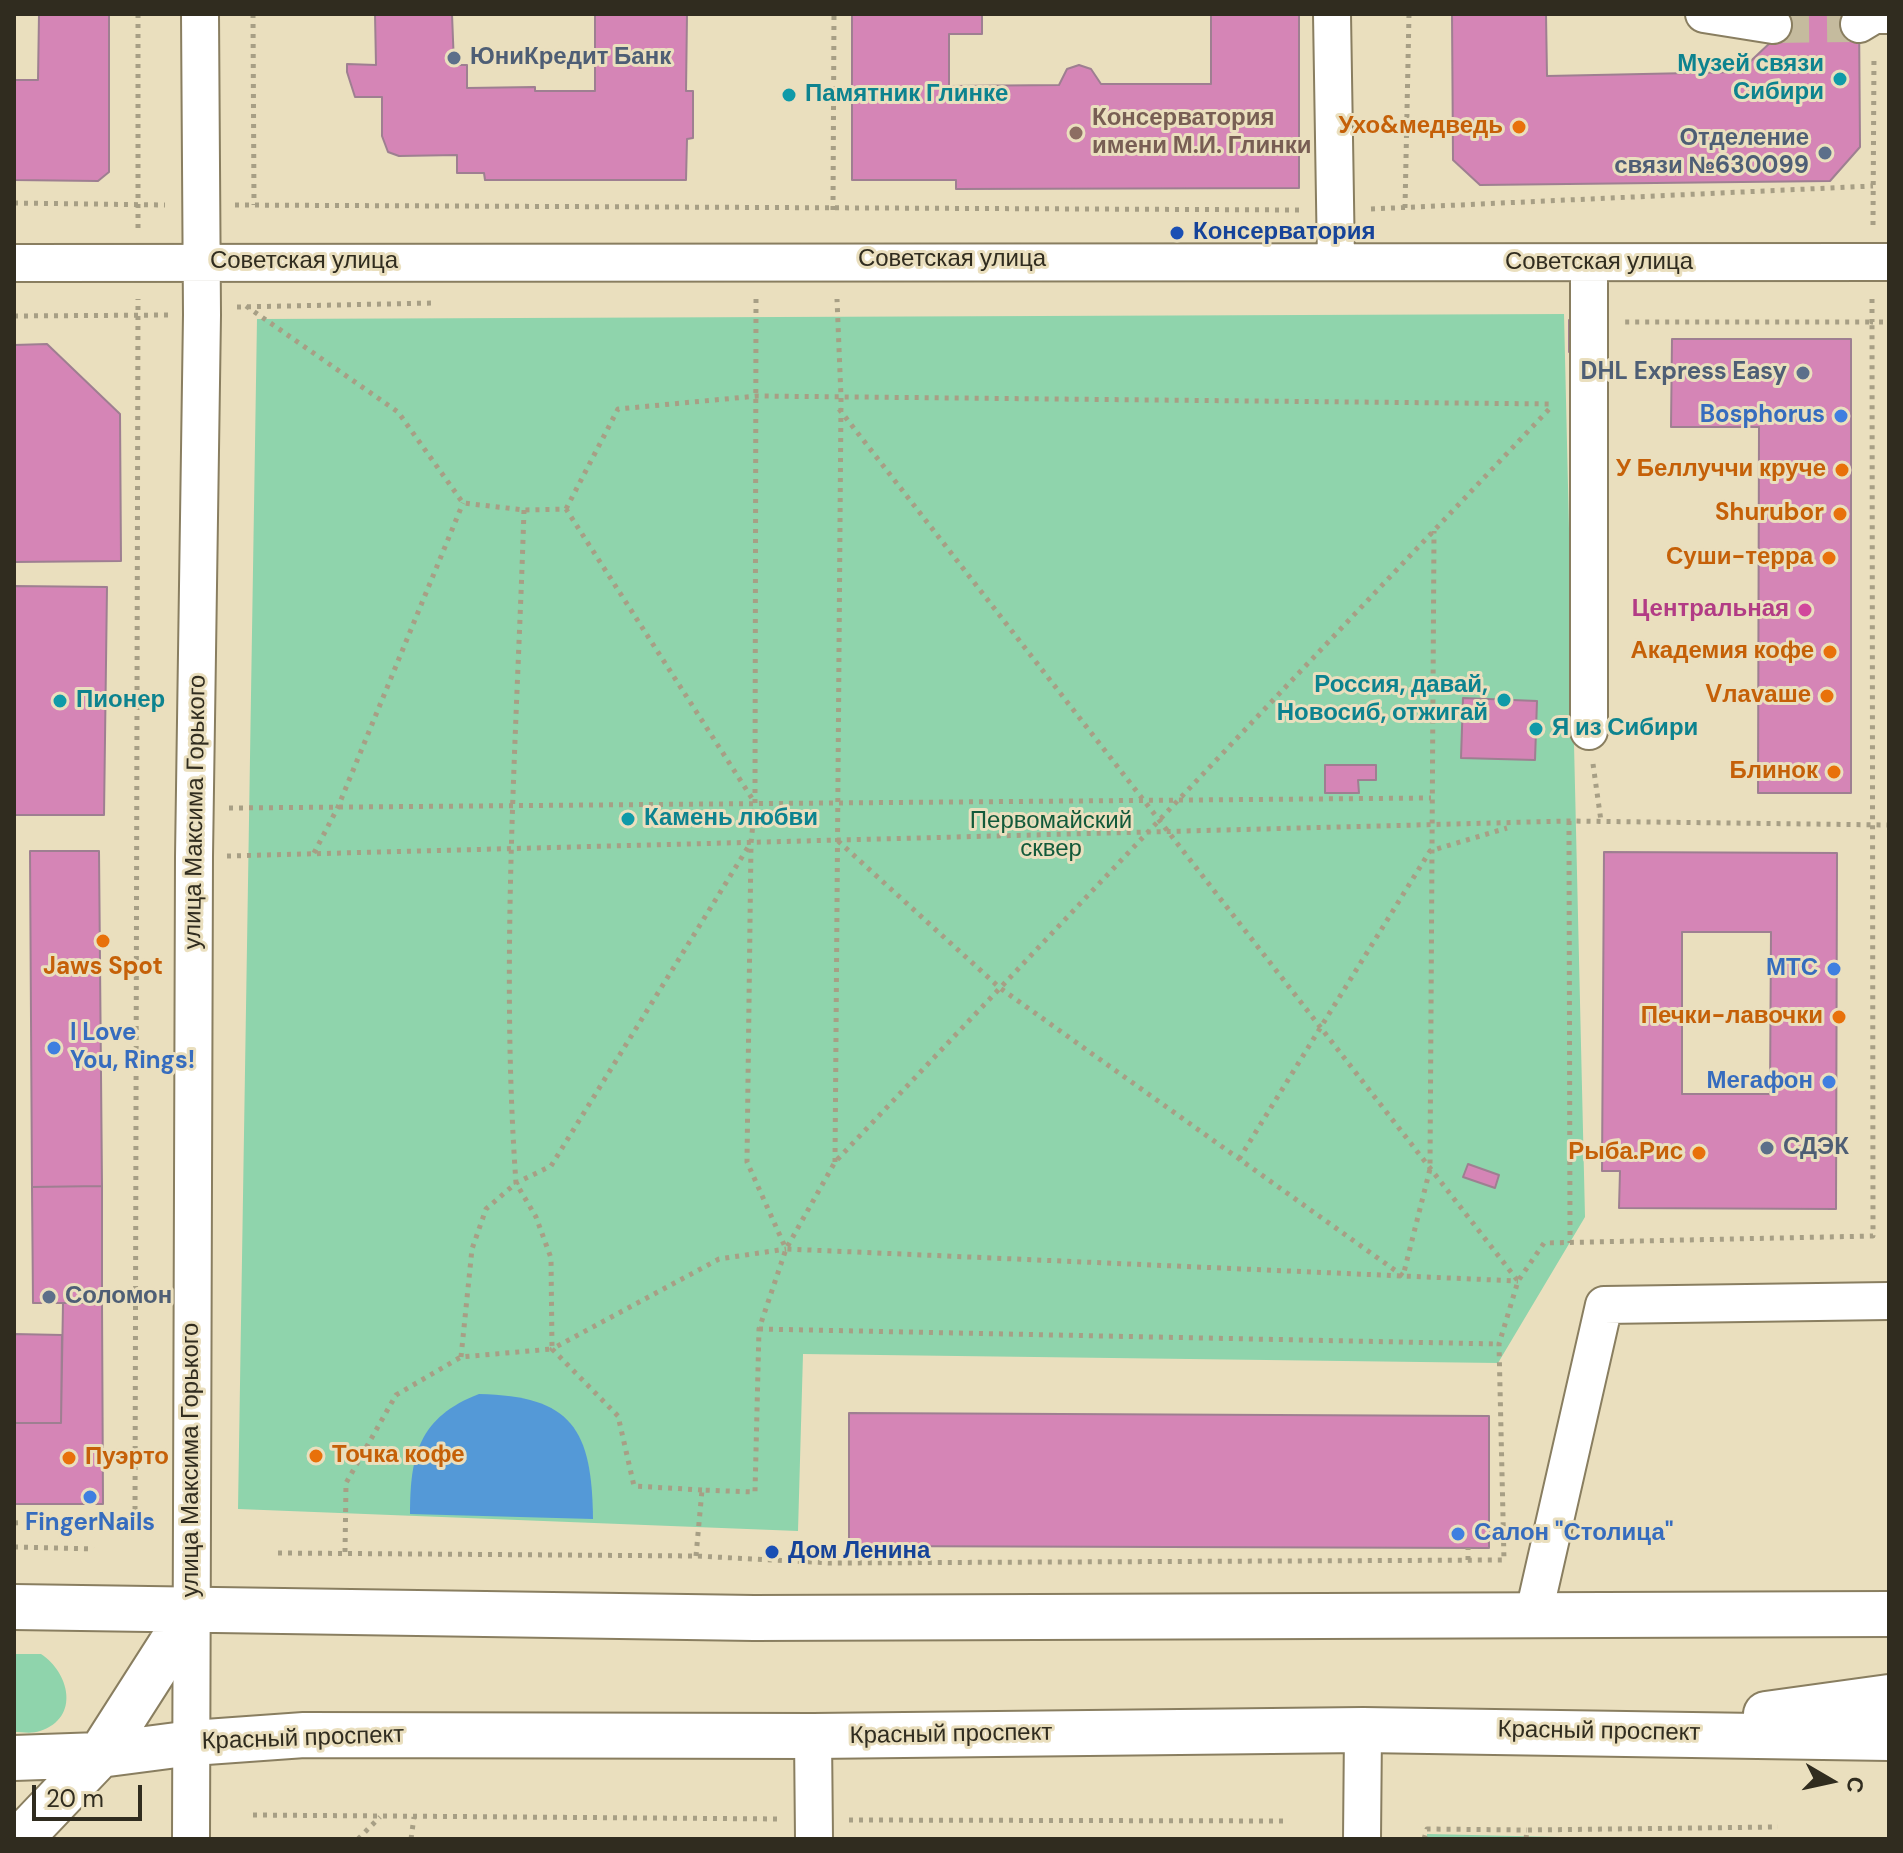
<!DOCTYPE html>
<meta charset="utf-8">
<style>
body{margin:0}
#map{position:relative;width:1903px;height:1853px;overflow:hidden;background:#eadfbe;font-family:"DM Sans",sans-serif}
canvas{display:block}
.frame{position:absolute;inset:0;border:16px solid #302c1f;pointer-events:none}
.north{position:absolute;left:1791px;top:1741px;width:80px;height:80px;-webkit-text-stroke:6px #eadfbe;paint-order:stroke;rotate:99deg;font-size:22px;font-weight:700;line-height:32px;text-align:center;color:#302c1f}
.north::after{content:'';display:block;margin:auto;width:28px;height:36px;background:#302c1f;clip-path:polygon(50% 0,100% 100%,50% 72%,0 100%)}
.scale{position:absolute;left:32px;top:1785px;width:110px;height:36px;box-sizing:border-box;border:4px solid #302c1f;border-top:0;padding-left:10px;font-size:24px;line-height:28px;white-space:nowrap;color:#302c1f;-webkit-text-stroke:6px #eadfbe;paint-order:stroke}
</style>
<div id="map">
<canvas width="1903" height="1853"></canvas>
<div class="frame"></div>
<div class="north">С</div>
<div class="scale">20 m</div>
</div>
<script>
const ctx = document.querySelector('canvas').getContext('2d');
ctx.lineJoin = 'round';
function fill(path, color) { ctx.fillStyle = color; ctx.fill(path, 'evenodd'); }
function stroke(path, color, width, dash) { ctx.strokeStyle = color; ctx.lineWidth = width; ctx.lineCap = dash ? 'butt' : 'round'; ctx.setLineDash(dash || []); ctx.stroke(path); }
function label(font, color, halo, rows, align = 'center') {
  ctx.font = font + ' "DM Sans",sans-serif'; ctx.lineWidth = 6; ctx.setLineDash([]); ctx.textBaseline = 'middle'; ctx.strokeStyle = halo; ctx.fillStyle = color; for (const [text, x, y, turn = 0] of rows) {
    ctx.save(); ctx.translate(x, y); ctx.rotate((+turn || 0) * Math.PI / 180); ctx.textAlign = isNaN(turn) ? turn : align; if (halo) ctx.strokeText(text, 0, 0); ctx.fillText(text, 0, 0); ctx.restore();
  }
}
fill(new Path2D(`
 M1564,314L1585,1217L1498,1363L803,1354L798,1531L238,1509L257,319Z
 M14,1654H41C69,1672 81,1718 40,1731C32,1734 22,1732 14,1732Z
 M1427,1834L1648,1839H1427Z`), '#8fd4ac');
fill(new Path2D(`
 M479,1394C572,1396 592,1429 593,1519L410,1514C410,1455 419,1417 479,1394Z`), '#5499d7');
const building = new Path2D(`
 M39,14H109V172L98,181L14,180V80H38Z
 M375,14H452L454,65H467V88L535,87V91H595V14H687L686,91H693V138L687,139L686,180H485L484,173H457V155L399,156L388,152L382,136V97H355L347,72V64L376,65Z
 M852,14H982V34H949V86L1059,85L1067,69L1079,65L1091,69L1101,84H1211V14H1299V188L956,189V180H852Z
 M1452,14H1546L1547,76L1739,72L1772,41L1773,14H1859L1860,147L1830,181L1480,185L1453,160Z
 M1569,320H1582V352H1569Z
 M1672,339H1851V793H1758L1759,427H1671Z
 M47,344L120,414L121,561L14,562V345Z
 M14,586L107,587L104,815H14Z
 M1463,698L1537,701L1535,760L1461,758Z
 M1325,765H1376V780H1358L1359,793H1325Z
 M30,851H99L102,1186L32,1187Z
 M1604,852L1837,853L1836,1209L1619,1208L1620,1171H1602ZM1682,932H1771L1770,1094H1682Z
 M1468,1164L1499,1175L1495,1188L1463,1177Z
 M102,1186V1303H33L32,1187Z
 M63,1303H102L103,1504H14V1423H61Z
 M14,1334L62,1335L61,1423H14Z
 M849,1413L1489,1416V1548L849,1546Z`);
fill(building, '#d585b6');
stroke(building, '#9e7f91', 2);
stroke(new Path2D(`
 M1773,25L1859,24`), '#c5bb9e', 36, [36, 18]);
const minor = new Path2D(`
 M1332,14L1336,262
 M1704,14L1773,25
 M1859,24L1874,15H1889
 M14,263L1889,262
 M1589,264V731
 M1533,1617L1604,1305L1889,1301
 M813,1736L814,1839
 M191,1839L194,856L202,315L200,14
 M1362,1839L1363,1730`);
const major = new Path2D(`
 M14,1607L754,1618L1889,1614
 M1766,1714L1889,1697
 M14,1758L100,1755L192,1743L304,1735L813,1736L1363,1730L1889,1738
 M20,1839L100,1755L192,1611`);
stroke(minor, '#897e60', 40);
stroke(major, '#897e60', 48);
stroke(new Path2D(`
 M138,14V229
 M253,14L254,205
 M14,203L165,205
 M235,205L1301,210
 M1405,208L1409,14
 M1371,209L1873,186
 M833,210L834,14
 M1873,225L1874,55
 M756,299L755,804L751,843L747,1162L786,1249L1518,1281
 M1872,299V322H1889
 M246,306L398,412L463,503L524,510L566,509L755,803
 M237,307L435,303
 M14,316L168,315
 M839,409L1518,1281
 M566,509L618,409L757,396L1554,404
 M1593,764L1601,821
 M229,808L1431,798
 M1569,821L1570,1243
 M838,841L1000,988L1403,1276L1430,1169L1434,531
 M314,853L338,807L463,503
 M227,856L1569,821L1889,825
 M1239,1159L1430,851L1507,828
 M835,1162L841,397L837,299
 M759,1329L1499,1344
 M461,1357L472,1249L486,1209L516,1183C500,960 517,733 524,510
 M702,1490L634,1486L618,1416L552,1349L719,1259L786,1249
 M14,1523L135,1519L138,299
 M14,1547L94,1549
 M345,1552L346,1483L396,1395L461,1357L552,1349L551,1258L536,1217L516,1183L551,1166L750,844
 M278,1553L696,1556L830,1563L1504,1560L1499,1344L1518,1281L1544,1243L1873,1236L1872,322H1622
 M696,1556L702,1490L755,1492L759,1329L786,1249L835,1162L1553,405
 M1468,1560V1548
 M253,1815L780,1819
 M849,1820L1288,1821
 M358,1839L380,1817
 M411,1839L414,1817
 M1424,1839L1427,1829L1527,1830
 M1526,1839L1527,1830L1778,1827`), '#a79f85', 5, [4, 6]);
stroke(minor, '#fff', 36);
stroke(major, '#fff', 44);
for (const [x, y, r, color] of [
 [454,58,8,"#5c6f8a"],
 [1840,79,8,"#0f9aa8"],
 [789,95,8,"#0f9aa8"],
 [1519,127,8,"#e8710a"],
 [1076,133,8,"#8d6e63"],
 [1825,153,8,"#5c6f8a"],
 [1177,233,8,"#1a4fb4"],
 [1803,373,8,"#5c6f8a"],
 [1841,416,8,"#3f7fe0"],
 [1842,470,8,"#e8710a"],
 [1840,514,8,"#e8710a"],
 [1829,558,8,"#e8710a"],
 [1805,610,8,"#d1479c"],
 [1830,652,8,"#e8710a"],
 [1827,696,8,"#e8710a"],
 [1504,700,8,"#0f9aa8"],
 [60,701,8,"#0f9aa8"],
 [1536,729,8,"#0f9aa8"],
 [1834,772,8,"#e8710a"],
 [628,819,8,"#0f9aa8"],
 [103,941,8,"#e8710a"],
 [1834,969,8,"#3f7fe0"],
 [1839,1017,8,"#e8710a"],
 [54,1048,8,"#3f7fe0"],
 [1829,1082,8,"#3f7fe0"],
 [1767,1148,8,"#5c6f8a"],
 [1699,1153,8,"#e8710a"],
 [49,1297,8,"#5c6f8a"],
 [316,1456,8,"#e8710a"],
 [69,1458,8,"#e8710a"],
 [90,1497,8,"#3f7fe0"],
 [1458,1534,8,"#3f7fe0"],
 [772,1552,8,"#1a4fb4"]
]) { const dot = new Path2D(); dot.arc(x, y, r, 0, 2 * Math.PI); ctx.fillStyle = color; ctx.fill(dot); stroke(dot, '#eadfbe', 3); }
label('bold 24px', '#4e5e75', '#eadfbe', [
 ["ЮниКредит Банк",470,58],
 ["Отделение",1809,139,"right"],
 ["связи №630099",1809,167,"right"],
 ["DHL Express Easy",1787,373,"right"],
 ["СДЭК",1783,1148],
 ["Соломон",65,1297]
], 'left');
label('bold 24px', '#0d838f', '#eadfbe', [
 ["Музей связи",1824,65,"right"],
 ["Сибири",1824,93,"right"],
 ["Памятник Глинке",805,95],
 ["Россия, давай,",1488,686,"right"],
 ["Новосиб, отжигай",1488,714,"right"],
 ["Пионер",76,701],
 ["Я из Сибири",1552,729],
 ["Камень любви",644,819]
], 'left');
label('bold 24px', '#785e54', '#eadfbe', [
 ["Консерватория",1092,119],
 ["имени М.И. Глинки",1092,147]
], 'left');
label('bold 24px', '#c56008', '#eadfbe', [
 ["Ухо&медведь",1503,127],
 ["У Беллуччи круче",1826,470],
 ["Shurubor",1824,514],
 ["Суши-терра",1813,558],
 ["Академия кофе",1814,652],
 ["Vлаvаше",1811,696],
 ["Блинок",1818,772],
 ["Jaws Spot",103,968,"center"],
 ["Печки-лавочки",1823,1017],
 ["Рыба.Рис",1683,1153],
 ["Точка кофе",332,1456,"left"],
 ["Пуэрто",85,1458,"left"]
], 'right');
label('bold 24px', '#164399', '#eadfbe', [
 ["Консерватория",1193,233],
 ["Дом Ленина",788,1552]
], 'left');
label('24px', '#302c1f', '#eadfbe', [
 ["Советская улица",952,260],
 ["Советская улица",304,262],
 ["Советская улица",1599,263],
 ["улица Максима Горького",196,812,-89],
 ["улица Максима Горького",192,1460,-90],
 ["Красный проспект",1599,1732,1],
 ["Красный проспект",951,1735,-1],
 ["Красный проспект",303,1739,-2]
]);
label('bold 24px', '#366cbe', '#eadfbe', [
 ["Bosphorus",1825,416],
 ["МТС",1818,969],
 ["I Love",70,1034,"left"],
 ["You, Rings!",70,1062,"left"],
 ["Мегафон",1813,1082],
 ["FingerNails",90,1524,"center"],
 ["Салон \"Столица\"",1474,1534,"left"]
], 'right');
label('bold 24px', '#b23c85', '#eadfbe', [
 ["Центральная",1789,610]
], 'right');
label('24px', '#125a3a', '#eadfbe', [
 ["Первомайский",1051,822],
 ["сквер",1051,850]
]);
</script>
